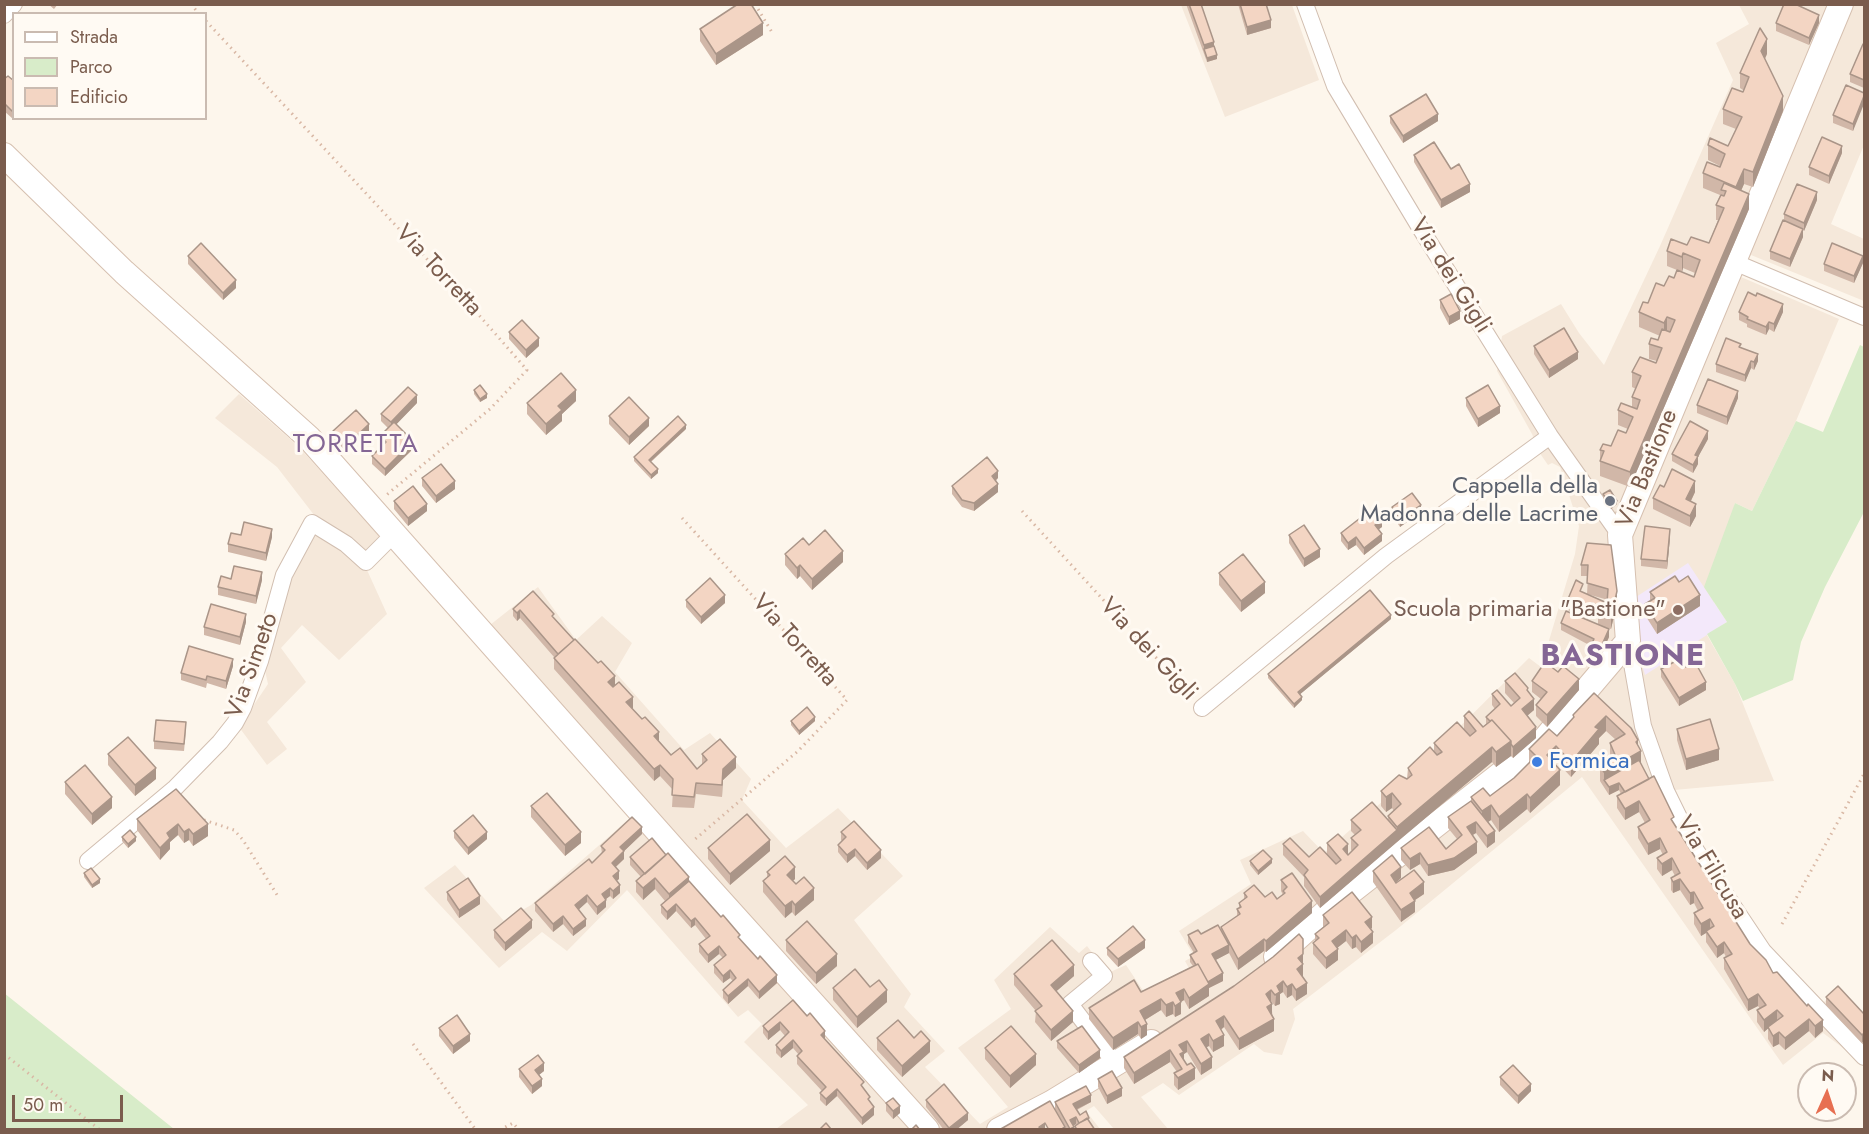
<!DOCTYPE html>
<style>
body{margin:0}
#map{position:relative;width:1869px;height:1134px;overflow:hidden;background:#fdf6ec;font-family:Jost,sans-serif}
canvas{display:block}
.frame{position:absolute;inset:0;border:6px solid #7a5c4d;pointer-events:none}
.legend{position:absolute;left:12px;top:12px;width:195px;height:108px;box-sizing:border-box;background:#fffaf3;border:2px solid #cabbb1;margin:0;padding:8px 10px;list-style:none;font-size:18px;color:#7a5c4d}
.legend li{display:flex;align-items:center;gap:12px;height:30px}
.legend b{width:30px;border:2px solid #cabbb1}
.north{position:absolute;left:1797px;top:1062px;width:60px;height:60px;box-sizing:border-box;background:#fffaf3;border:2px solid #cabbb1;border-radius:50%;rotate:3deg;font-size:16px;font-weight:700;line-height:24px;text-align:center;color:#7a5c4d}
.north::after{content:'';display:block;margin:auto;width:21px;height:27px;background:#e76f51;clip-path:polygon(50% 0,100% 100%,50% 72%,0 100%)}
.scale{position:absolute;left:12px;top:1095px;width:111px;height:27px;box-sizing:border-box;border:3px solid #7a5c4d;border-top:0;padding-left:8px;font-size:18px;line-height:21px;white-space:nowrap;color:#7a5c4d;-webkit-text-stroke:4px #fffaf3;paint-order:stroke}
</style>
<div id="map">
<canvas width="1869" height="1134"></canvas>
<div class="frame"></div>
<ul class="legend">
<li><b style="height:8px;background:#fff"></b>Strada</li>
<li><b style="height:16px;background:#d8ecc9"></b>Parco</li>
<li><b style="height:16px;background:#f3d5c3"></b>Edificio</li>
</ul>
<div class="north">N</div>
<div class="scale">50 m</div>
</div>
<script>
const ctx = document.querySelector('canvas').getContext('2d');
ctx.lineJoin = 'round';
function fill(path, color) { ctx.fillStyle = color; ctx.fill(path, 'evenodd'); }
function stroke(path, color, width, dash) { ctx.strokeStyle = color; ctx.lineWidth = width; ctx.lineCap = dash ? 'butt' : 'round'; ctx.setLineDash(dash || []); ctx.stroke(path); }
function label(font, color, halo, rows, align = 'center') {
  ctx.font = font + ' Jost,sans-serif'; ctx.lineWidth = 6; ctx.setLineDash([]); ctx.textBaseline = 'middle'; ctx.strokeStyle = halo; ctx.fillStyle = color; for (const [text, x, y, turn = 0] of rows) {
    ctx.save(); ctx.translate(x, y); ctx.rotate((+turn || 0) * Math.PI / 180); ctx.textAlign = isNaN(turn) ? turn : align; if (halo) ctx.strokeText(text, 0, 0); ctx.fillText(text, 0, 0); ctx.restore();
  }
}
fill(new Path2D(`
 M1181,5H1292L1319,80L1225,117Z
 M1739,5H1864V145L1831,224L1864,239V301L1751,255L1741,277L1839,319L1796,421L1752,511L1735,503L1707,635L1735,684L1774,781L1674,790L1662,795L1811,1014L1838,989L1864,1014V1053L1858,1059L1823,1033L1783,1065L1582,777L1396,930L1293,1009L1295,1019L1282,1055L1264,1052L1254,1044L1179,1095L1163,1083L1141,1097L1168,1129H1114L1094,1106L1086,1111L1100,1129H776L808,1105L744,1042L762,1024L748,1010L738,1017L627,890L567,951L542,932L499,968L424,888L455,865L504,921L531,905L646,804L490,625L538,587L576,640L602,616L632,643L615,672L684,750L710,733L751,779L742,800L786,848L838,808L903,876L854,920L911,994L904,1007L945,1051L925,1067L980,1124L1008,1107L958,1048L1011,1009L994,980L1050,927L1079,953L1087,946L1108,973L1126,965L1146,995L1192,974L1185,961L1194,956L1179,931L1251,884L1240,860L1303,831L1324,853L1401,785L1529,658L1541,667L1575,554L1579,526L1560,467L1552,463L1548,465L1539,452L1532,434L1497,371L1502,336L1561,304L1579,333L1604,365L1660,246L1733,80L1716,43L1749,24Z
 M239,394L299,447L389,547L367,570L387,614L339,660L302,625L281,648L306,682L267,722L287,749L267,765L239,727L268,684L262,657L278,587L321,524L277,467L215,418Z`), '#f5e8da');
fill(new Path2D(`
 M1688,563L1727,622L1645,675L1640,657L1636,597Z`), '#f3e8fa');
fill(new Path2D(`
 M1860,345L1864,347V512L1825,587L1801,642L1793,680L1743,701L1735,684L1707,634L1727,622L1704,587L1735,503L1752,511L1796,421L1823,432Z
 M4,993L174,1129H5Z`), '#d8ecc9');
const street = new Path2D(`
 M1305,4L1335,86L1419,226L1550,436L1620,535
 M4,15L14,4
 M1734,262L1864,317
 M1628,641L1643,726L1666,791L1693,846L1763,951L1864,1057
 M1202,708L1386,556L1550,436
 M88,861L174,789L220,742L235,723L243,708L260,661L284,575L312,523L346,544L366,562L394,534
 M1091,961L1104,976L1070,1004L1115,1063`);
const secondary = new Path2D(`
 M4,155L124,272L309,438L678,854L927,1130
 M1276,957L1335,904L1543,741L1628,641L1620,535L1841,4
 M999,1130L1051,1103L1151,1042`);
stroke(street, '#d1beb0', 18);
stroke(secondary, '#d6c0b0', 26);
stroke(new Path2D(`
 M191,4L199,14
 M755,4L773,34
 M206,21L478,314L527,370L490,409L384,497
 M1022,511L1193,698
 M682,518L847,700L798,751L693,841
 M204,820L234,830L243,840L279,898
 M1782,924L1864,774
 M413,1044L476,1130
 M4,1054L100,1130
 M500,1130L513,1123L519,1130`), '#d9b8a5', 3, [1.5, 4.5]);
stroke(street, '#fff', 16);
stroke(secondary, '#fff', 24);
fill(new Path2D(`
 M48,4H58L54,9Z
 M1186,4H1206L1201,6L1217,59L1207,62Z
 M1238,4H1266L1271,28L1247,35Z
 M1776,23H1819L1809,45L1776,31Z
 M700,29L763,35L716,65L700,41Z
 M1864,44V88L1850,82V74Z
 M1767,54L1765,59L1783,111L1753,187L1744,184L1741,191L1749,209L1630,487L1600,476V450L1611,446L1626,433L1628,429L1618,425V410L1632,407V397L1636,389L1632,387V372L1656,363L1657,361L1649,359V344L1658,340L1660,336L1639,327V312L1664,286L1674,278L1694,277L1695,273L1683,268L1682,272L1667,266V251L1687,245L1709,243L1718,220H1716V205L1720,195L1703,188V173L1720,166L1708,160V145L1728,146L1736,129L1723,124V109L1743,92V90L1740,88V73Z
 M4,79L14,81V118L13,119L4,111Z
 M1864,93L1853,131L1833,123V115Z
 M1390,116L1438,121L1403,143L1390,123Z
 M1842,153L1829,184L1809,175V167Z
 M1414,155L1451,169L1470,192L1441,208L1414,162Z
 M1817,200L1804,231L1803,230V237L1790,267L1770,259V251L1784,221V214Z
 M188,256L236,288L223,300L188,264Z
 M1863,263L1854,283L1824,271V264Z
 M1440,300L1460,319L1449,325L1440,308Z
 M1739,312H1783L1774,332L1769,329L1766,335L1747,327V324L1739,320Z
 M509,332L539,346L526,358L509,339Z
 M1534,346L1578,359L1549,378L1534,354Z
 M1741,347L1758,361L1754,370L1751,368L1745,382L1716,372V364Z
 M474,390L487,398L480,402L474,394Z
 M1466,398L1500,413L1478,427L1466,406Z
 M1738,398L1727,425L1697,413V405Z
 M576,401L562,414V421L546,435L527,414V403Z
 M417,403L396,424L413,449L385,476L372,464V456L382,446L380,444V436L388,428L381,421V414Z
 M609,416L649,426L629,445L609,424Z
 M686,429L651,462L658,473L651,479L634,461V457Z
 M333,431H369L347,453L333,438Z
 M1708,439L1698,457V464L1693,473L1672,461V454Z
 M422,478L455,489L436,503L422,486Z
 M998,478L996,481L998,492L974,511L962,507L952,494V486Z
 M1664,487L1695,492L1691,501L1696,516L1690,527L1653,509V498Z
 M1603,494L1617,504L1611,509L1603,498Z
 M394,501L427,511L408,526L394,509Z
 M1392,507L1421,512L1400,527L1392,515Z
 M1382,527L1379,529L1382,541L1364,555L1356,545L1348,550L1341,541V533Z
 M241,535L272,537L266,561L228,552V544Z
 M1289,535L1320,557L1304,567L1289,543Z
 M1670,537L1667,569L1641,566V559Z
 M1587,543L1617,603L1611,629L1601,626L1609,637L1600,657L1591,653V646L1561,630V623L1598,624V617L1591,614L1587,619L1568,610V599L1583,593L1607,603L1608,600L1587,594L1588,576H1581V565Z
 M809,545L843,562L812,590L800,576L797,579L785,565V554Z
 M1219,573L1265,593L1241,612L1219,585Z
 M262,580L256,604L218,595V587Z
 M1679,582L1700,606L1657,634L1645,615V604L1650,601V592Z
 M686,600L725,603L701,624L686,607Z
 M513,609L554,618L615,686L633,708L632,709L671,755L697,769L702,765V754L736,768L723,780L722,797L696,794L694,808L672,807L673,790L660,776L654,781L554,669V657L520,618L517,621L513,616Z
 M1391,619L1300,694L1302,700L1294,708L1268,678V674Z
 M246,622L240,645L204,635V627Z
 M233,666L226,689L207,683L206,688L181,680V673Z
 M1661,669L1706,690L1679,706L1661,677Z
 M1505,681L1528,692L1534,710L1527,716L1536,738L1513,758L1511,756L1496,767L1492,762L1397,842L1320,908L1304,886V877L1283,855V844L1309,857L1327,855V843L1348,855L1352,851L1351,850V838L1355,835L1351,831V820L1388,821V816L1394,811L1392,808L1386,812L1381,806V791L1407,779L1408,768L1434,752V743L1464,729V716L1483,727L1486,724V717L1495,709L1492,705V694L1511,706L1514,703L1505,693Z
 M1532,681L1579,690L1547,727L1536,716V705L1541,699L1532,692Z
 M1594,693L1638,746L1641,765L1674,824L1750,944L1773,973L1823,1031L1815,1038L1809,1031L1785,1050L1779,1044L1773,1047L1768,1039V1028L1764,1032L1757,1022V1010L1760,1009L1758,1006L1748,1011L1724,969V958L1726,957L1724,953L1717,958L1706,942V933L1701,936L1694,924V913L1698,911L1694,903L1690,905L1680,890L1673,893L1671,890V878L1675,876L1672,870L1662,876L1657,869V858L1663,855L1660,849L1648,855L1638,838V827L1645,823L1639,812L1625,820L1617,808V796L1621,794L1619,790L1609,795L1600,781V766L1610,760V743L1616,740L1606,731L1599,738V744L1571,777L1556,761L1554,763L1560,785L1530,813L1527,809L1499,832L1491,820L1488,822L1495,842L1487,848L1476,833L1473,835L1477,853L1454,870L1428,876L1420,864L1410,870L1401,860V848L1446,849L1457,839L1448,828V817L1471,801V797L1490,796L1514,778L1529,763V749L1557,736L1573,719V715Z
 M791,721H815L799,735L791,725Z
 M1677,729L1719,760L1686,770L1677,740Z
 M186,730L184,751L154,749V741Z
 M108,754L156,779L135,796L108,765Z
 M65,782L112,808L92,825L65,794Z
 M176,789L208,836L193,846L189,840L184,843L178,835L170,842V849L160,860L137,830V819Z
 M531,806L581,843L565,856L531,817Z
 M454,831L487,839L468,855L454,838Z
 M841,832L881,858L867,870L855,856L847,863L838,852V845L842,841L841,840Z
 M642,834L624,851V859L616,867L619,879L617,880L620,893L613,899L610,896L606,899V907L597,915L587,902L579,909L586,926L573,936L563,924L553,932L535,911V903L592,863L602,854L601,846Z
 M122,837L136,841L128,848L122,841Z
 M708,848L770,851L730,885L708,859Z
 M630,857L689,881L777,983L759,999L748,986L728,1004L723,998V990L733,981L730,978L723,983L714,973V965L723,958L719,954L708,963L699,952V944L706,939L695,925L691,928L676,911L667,920L661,913V905L665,901L655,889L643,900L636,892V881L641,877L630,865Z
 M1250,861L1272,863L1258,875L1250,865Z
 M1373,871L1401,878L1396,882L1424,894L1415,900V912L1401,922L1373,882Z
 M767,872L795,879L793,881L796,884L814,900L795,916L792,912L785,918L763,892V881L767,878Z
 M84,873L100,883L92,888L84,877Z
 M1281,880L1312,913L1266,952L1264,951L1238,970L1229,953L1215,960L1223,981L1209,988V996L1189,1009L1184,1000L1181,1002V1014L1175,1017L1173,1014L1166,1017L1161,1010L1145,1020L1147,1035L1141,1039L1138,1034L1113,1050L1089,1019V1008L1141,992L1193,966L1190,962V955L1194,953L1188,943V935L1221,931V927L1237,916V909L1239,908V903L1244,900V893L1277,899L1283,895L1281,891Z
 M447,892L480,904L459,918L447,900Z
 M1323,915L1372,928L1371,929L1373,943L1361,953L1356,947L1352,949L1346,941L1337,948L1338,960L1326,969L1313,954V943L1315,942V934L1323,927Z
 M532,928L505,951L494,938V930Z
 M1303,939L1302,976L1307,994L1296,1001L1292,995L1287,998L1283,992L1280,994V1004L1275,1006L1271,1001L1274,1031L1239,1050L1224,1027L1221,1030L1224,1046L1213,1052L1209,1046L1206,1047L1212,1068L1201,1075L1187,1052L1184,1054V1060L1195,1079L1178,1090L1174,1085V1073L1177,1072L1170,1062L1134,1084L1124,1068V1057L1234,986Z
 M786,940L837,966L816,984L786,951Z
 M1107,948H1145L1118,967L1107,955Z
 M1014,974L1074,976L1056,991L1073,1022L1051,1041L1035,1022L1036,1011L1014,985Z
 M870,987L887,1002L857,1028L833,1000V988Z
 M1826,997L1864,1014V1040L1862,1043L1826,1005Z
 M793,1000L825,1038V1039L864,1089L870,1102L874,1115L862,1125L837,1096L826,1106L820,1100V1093L822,1091L797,1064V1056L799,1055L793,1048L781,1058L776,1053V1045L785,1036L780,1030L768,1040L763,1033V1026Z
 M439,1028L470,1041L453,1054L439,1036Z
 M877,1038H914L930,1052L902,1077L877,1050Z
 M1057,1041L1100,1058L1079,1073L1057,1048Z
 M985,1048L1036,1065L1010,1088L985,1059Z
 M519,1069L544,1071L539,1075L542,1086L532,1094L519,1077Z
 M1500,1077L1531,1091L1518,1104L1500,1085Z
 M1098,1079L1122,1096L1107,1104L1098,1087Z
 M926,1100L968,1120L956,1130H944L926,1107Z
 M1055,1102H1091L1077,1110L1080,1115L1089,1121L1095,1130H1075L1076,1124L1074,1126V1130H1066L1055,1110Z
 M886,1103L900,1113L893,1119L886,1111Z`), '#d1b7a8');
fill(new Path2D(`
 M1819,15V23L1809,45V38Z
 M1271,20V28L1247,35V27Z
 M763,23V35L716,65V54Z
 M1767,39V54L1761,66V51Z
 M1214,42V49H1204V53V45Z
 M1217,55V59L1207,62V58Z
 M1783,96V111L1753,187V172Z
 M1864,96V104L1853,131V124Z
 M1438,114V121L1403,143V136Z
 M1842,146V153L1829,184V176Z
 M1744,169V184L1736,202V187Z
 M1470,184V192L1441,208V200Z
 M1817,192V200L1804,231V223Z
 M1749,194V209L1630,487V472Z
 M1803,229V237L1790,267V259Z
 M1683,253V268L1682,272V257Z
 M1863,256V263L1854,283V276Z
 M236,280V288L223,300V293Z
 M1783,304V312L1774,332V324Z
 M1460,311V319L1449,325V317Z
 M1667,317V332L1664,338V323Z
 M1769,322V329L1766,335V327Z
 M539,338V346L526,358V350Z
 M1578,352V359L1549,378V370Z
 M1758,354V361L1754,370V362Z
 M1751,361V368L1745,382V375Z
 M576,390V401L562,414V421L546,435V424L558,406Z
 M1738,391V398L1727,425V417Z
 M487,394V398L480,402V399Z
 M417,395V403L391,430V422Z
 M1500,406V413L1478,427V419Z
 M649,418V426L629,445V437Z
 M369,424V431L347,453V445Z
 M686,425V429L649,463V460Z
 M1708,431V439L1698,457V464L1693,473V465L1695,455Z
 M413,441V449L385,476V469Z
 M658,469V473L651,479V475Z
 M998,471V478L992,483V476Z
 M455,481V489L436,503V496Z
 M1695,481V492L1686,511V499Z
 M998,484V492L974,511V503Z
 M1617,501V504L1611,509V505Z
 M427,504V511L408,526V518Z
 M1696,504V516L1690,527V516Z
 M1421,505V512L1400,527V519Z
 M1382,519V527L1375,532V525Z
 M272,529V537L266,561V553Z
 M1670,529V537L1667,569V561Z
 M1382,534V541L1364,555V548Z
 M1356,537V545L1348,550V543Z
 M1320,549V557L1304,567V559Z
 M843,551V562L812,590V579Z
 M800,565V576L797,579V568Z
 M262,572V580L256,604V596Z
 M1265,582V593L1241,612V601Z
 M1617,591V603L1611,629V618Z
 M725,595V603L701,624V617Z
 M1700,595V606L1657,634V623Z
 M1591,603V614L1587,619V608Z
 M520,610V618L517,621V613Z
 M246,614V622L240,645V637Z
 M1391,615V619L1298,696V692Z
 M1609,629V637L1600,657V649Z
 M233,659V666L226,689V681Z
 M615,676V687L608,693V682Z
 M1579,679V690L1547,727V715Z
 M1706,682V690L1679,706V698Z
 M633,697V708L626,714V702Z
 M1302,697V700L1294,708V704Z
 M1534,699V710L1522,720V709Z
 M1606,716V731L1599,738V744L1571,777V762L1595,727Z
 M815,717V721L799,735V731Z
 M1536,727V738L1513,758V747Z
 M659,732V744L654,736Z
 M1638,740V753L1641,751V766L1604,780V787V772Z
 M1511,741V756L1496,767V752Z
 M1556,746V761L1547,770V755Z
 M1492,747V762L1397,842L1320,908V897L1397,830V827Z
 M1719,749V760L1686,770V759Z
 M736,757V768L723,780L722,797L723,769Z
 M660,765V776L654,781V769Z
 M156,768V779L135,796V785Z
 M1560,770V785L1530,813V798Z
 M1619,783V790L1609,795V787Z
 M1392,793V808L1386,812V797Z
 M1527,794V809L1499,832V817Z
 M112,797V808L92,825V814Z
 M1639,801V812L1625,820V809Z
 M1491,805V820L1482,826V811Z
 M1476,822V833L1467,838V827Z
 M178,824V835L170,842V849L160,860V848L167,833Z
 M208,824V836L193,846V834Z
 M642,827V834L620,855V847Z
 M189,829V840L184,843V832Z
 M1495,831V842L1487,848V836Z
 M487,832V839L468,855V848Z
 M581,832V843L565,856V845Z
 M136,837V841L128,848V844Z
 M1660,838V849L1648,855V844Z
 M770,840V851L730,885V874Z
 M1477,842V853L1454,870L1428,876V865Z
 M1348,844V856L1343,849Z
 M855,849V856L847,863V855Z
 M881,850V858L867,870V863Z
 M624,851V859L612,870V863Z
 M1420,853V864L1410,870V859Z
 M1672,858V870L1662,876V864Z
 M1272,859V863L1258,875V871Z
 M795,867V879L787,886V875Z
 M1401,867V878L1391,887V875Z
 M619,871V879L613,884V876Z
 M689,877V888L669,906V894Z
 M655,878V889L643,900V888Z
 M100,879V883L92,888V885Z
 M1680,879V890L1673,893V882Z
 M1424,882V894L1412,902L1415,901V912L1401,922V910L1410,893Z
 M620,885V893L613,899V891Z
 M610,888V896L602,902V894Z
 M814,888V900L795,916V905Z
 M1694,892V903L1690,905V893Z
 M587,895V902L575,913V905Z
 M480,896V904L459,918V910Z
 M606,900V907L597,915V907Z
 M792,901V912L785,918V906Z
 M1312,901V913L1266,952V941Z
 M676,904V911L667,920V912Z
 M563,916V924L553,932V924Z
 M1372,917V928L1365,933V922Z
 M695,918V925L691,928V921Z
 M586,919V926L573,936V929Z
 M1710,919V931H1706V933L1701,936V924Z
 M532,920V928L505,951V943Z
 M1346,930V941L1332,952V941Z
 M1373,932V943L1361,953V942Z
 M1356,935V947L1352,949V938Z
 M1264,939V951L1238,970V959Z
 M1303,939V976L1297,980L1298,958Z
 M1145,940V948L1118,967V959Z
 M1724,942V953L1717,958V947Z
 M1229,945V953L1212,962V954Z
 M719,946V954L708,963V955Z
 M1338,949V960L1326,969V958Z
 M837,954V966L816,984V973Z
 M1074,965V976L1051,996V985Z
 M730,970V978L723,983V976Z
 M1223,973V981L1209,988V996L1189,1009V998L1206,982Z
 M777,975V983L759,999V992Z
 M748,979V986L728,1004V996Z
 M1283,981V992L1280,994V1004L1275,1006L1277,986Z
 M1307,983V994L1296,1001V990Z
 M1292,984V995L1287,998V987Z
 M1184,989V1000L1176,1005V993Z
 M887,990V1002L857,1028V1017Z
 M1271,990V1001L1266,1005V994Z
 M1758,994V1006L1748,1011V1000Z
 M1161,999V1010L1140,1023V1011Z
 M1173,1002V1014L1166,1017V1005Z
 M1181,1002V1014L1175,1017V1006Z
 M1272,1004V1015L1267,1007Z
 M1777,1010V1021L1764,1032V1020Z
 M1073,1011V1022L1051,1041V1030Z
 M1224,1016V1027L1216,1033V1021Z
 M1274,1019V1031L1239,1050V1039Z
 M1809,1019V1031L1785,1050V1038Z
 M1823,1020V1031L1815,1038V1026Z
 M780,1022V1030L768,1040V1032Z
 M1138,1022V1034L1113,1050V1038Z
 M1147,1024V1035L1141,1039V1027Z
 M825,1031V1038L821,1042V1035Z
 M1779,1032V1044L1773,1047V1036Z
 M1864,1033V1040L1862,1043V1035Z
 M470,1034V1041L453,1054V1046Z
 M1209,1034V1046L1201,1050V1039Z
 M1224,1035V1046L1213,1052V1041Z
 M793,1040V1048L781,1058V1051Z
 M930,1041V1052L902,1077V1066Z
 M1187,1041V1052L1184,1054V1063L1180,1065L1179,1045Z
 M1100,1050V1058L1079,1073V1065Z
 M1170,1050V1062L1134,1084V1073Z
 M1036,1054V1065L1010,1088V1076Z
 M1212,1057V1068L1201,1075V1064Z
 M544,1063V1071L535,1078V1070Z
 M1195,1068V1079L1178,1090V1078Z
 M542,1079V1086L532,1094V1086Z
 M1531,1084V1091L1518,1104V1096Z
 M1122,1088V1096L1107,1104V1096Z
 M837,1089V1096L826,1106V1099Z
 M1091,1095V1102L1073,1111V1104Z
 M900,1106V1113L893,1119V1111Z
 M874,1107V1115L862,1125V1118Z
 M968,1113V1120L956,1130H949V1128Z
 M1076,1117V1124L1070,1128V1120Z
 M1045,1123V1130H1039V1127Z`), '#aa9588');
const building = new Path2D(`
 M738,4H751L763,23L716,54L700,29Z
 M1189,4H1201L1214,42L1204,45Z
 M1240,4H1266L1271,20L1247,27Z
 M1784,4H1795L1819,15L1809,38L1776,23Z
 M1760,28L1767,39L1761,51L1783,96L1753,172L1744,169L1736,187L1703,173L1707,162L1720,167L1725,154L1708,145L1710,138L1728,146L1742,117L1723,109L1732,88L1743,92L1749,77L1740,73Z
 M1863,44H1864V80L1850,74Z
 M1214,46L1217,55L1207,58L1204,49Z
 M8,76L14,81L13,112L4,103V79Z
 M1846,85L1864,93V96L1853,124L1833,115Z
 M1426,94L1438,114L1403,136L1390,116Z
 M1822,137L1842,146L1829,176L1809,167Z
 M1434,142L1451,169L1459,164L1470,184L1441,200L1414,155Z
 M1724,183L1749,194L1630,472L1600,461L1604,451L1600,450L1603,444L1611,446L1618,430L1626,433L1633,417L1618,410L1621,403L1637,409L1640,400L1632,397L1641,376L1632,372L1640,357L1656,363L1662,348L1649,344L1651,338L1658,340L1662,329L1670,332L1675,320L1667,317L1664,323L1639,312L1643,302L1648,303L1656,283L1664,286L1669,276L1674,278L1677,270L1694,277L1700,260L1683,253L1682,257L1667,251L1671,239L1687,245L1691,237L1709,243L1724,208L1716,205L1721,195L1724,196L1726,191L1721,190Z
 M1797,184L1817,192L1804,223L1784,214Z
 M1783,220L1803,229L1790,259L1770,251Z
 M201,243L236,280L223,293L188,256Z
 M1832,243L1863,256L1854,276L1824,264Z
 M1748,292L1756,296L1757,293L1783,304L1774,324L1769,322L1766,327L1747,319L1748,317L1739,312Z
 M1451,294L1460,311L1449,317L1440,300Z
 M522,320L539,338L526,350L509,332Z
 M1564,328L1578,352L1549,370L1534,346Z
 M1726,338L1741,344L1739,347L1758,354L1754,362L1751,361L1745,375L1716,364Z
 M561,373L576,390L558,406L562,410L546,424L527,403Z
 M1708,379L1738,391L1727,417L1697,405Z
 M480,385L487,394L480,399L474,390Z
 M1488,385L1500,406L1478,419L1466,398Z
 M408,387L417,395L391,422L381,414Z
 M629,397L649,418L629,437L609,416Z
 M356,410L369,424L347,445L333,431Z
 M678,416L686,425L649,460L658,469L651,475L634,457Z
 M1690,421L1708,431L1695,455L1698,456L1693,465L1672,454Z
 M394,422L413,441L385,469L372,456L386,442L380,436Z
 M987,457L998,471L992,476L998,484L974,503L962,500L952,486Z
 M441,464L455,481L436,496L422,478Z
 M1672,469L1695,481L1686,499L1696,504L1690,516L1653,498L1660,485L1664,487Z
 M413,486L427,504L408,518L394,501Z
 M1610,490L1617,501L1611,505L1603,494Z
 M1412,493L1421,505L1400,519L1392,507Z
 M1373,508L1382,519L1375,525L1382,534L1364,548L1356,537L1348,543L1341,533Z
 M244,522L272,529L266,553L228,544L231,533L241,535Z
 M1304,525L1320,549L1304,559L1289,535Z
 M1645,526L1670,529L1667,561L1641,559Z
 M825,530L843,551L812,579L800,565L797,568L785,554L803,538L809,545Z
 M1587,543L1611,545L1617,591L1611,618L1598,613L1600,606L1591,603L1587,608L1568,599L1576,580L1583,584L1580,591L1607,603L1608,589L1587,583L1588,565H1581Z
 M1243,554L1265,582L1241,601L1219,573Z
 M234,566L262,572L256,596L218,587L221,576L231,579Z
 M1675,576L1679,582L1688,576L1700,595L1657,623L1645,604L1655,598L1650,592Z
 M710,578L725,595L701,617L686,600Z
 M1370,590L1391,615L1298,692L1302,697L1294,704L1268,674Z
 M533,591L554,614L552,616L574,640L558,654L520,610L517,613L513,609Z
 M211,604L246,614L240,637L204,627Z
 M1566,611L1609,629L1600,649L1591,645L1594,639L1561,623Z
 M575,639L598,663L601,661L615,676L608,682L613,687L619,682L633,697L626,702L642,719L645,717L659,732L654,736L671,755L680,748L697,769L707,760L702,754L720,739L736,757L723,769L722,785L696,783L694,797L672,795L673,779L660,765L654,769L554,658Z
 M189,646L233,659L226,681L207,676L206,680L181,673Z
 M1676,661L1686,667L1695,662L1706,682L1679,698L1661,669Z
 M1545,662L1558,672L1563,666L1579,679L1547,715L1536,705L1547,692L1532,681Z
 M1515,673L1528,688L1527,690L1534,699L1522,709L1536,727L1513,747L1511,744V741L1492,720L1490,721L1486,717L1500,704L1492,694L1497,690L1511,706L1520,698L1505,681Z
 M1594,693L1631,728L1638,740L1636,742L1641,751L1604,772L1600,766L1616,757L1610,743L1625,734L1606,716L1595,727L1599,729L1571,762L1556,746L1547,755L1560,770L1530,798L1527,794L1499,817L1491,805L1482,811L1471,797L1483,788L1490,796L1514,778L1536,756L1529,749L1549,729L1557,736L1574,717L1573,715Z
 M807,707L815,717L799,731L791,721Z
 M1469,711L1483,727L1492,720L1511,741L1496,752L1492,747L1397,827L1388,816L1401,804L1392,793L1386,797L1381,791L1399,775L1407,779L1412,775L1408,768L1430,747L1437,755L1442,752L1434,743L1457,722L1470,736L1476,731L1464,716Z
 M1710,719L1719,749L1686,759L1677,729Z
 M156,720L186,722L184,744L154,741Z
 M128,737L156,768L135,785L108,754Z
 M1639,760L1649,779L1625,792L1619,783L1609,787L1604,780Z
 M85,765L112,797L92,814L65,782Z
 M1654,776L1674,817L1671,819L1750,944L1766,960L1773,973L1777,972L1807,1006L1808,1004L1823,1020L1815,1026L1809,1019L1785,1038L1779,1032L1773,1036L1768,1027L1783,1016L1777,1010L1764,1020L1757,1010L1766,1005L1758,994L1748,1000L1724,958L1732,954L1724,942L1717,947L1706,931L1714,926L1710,919L1701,924L1694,913L1703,908L1694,892L1690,893L1680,879L1673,882L1671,878L1680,873L1672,858L1662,864L1657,858L1667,852L1660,838L1648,844L1638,827L1650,820L1639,801L1625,809L1617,796Z
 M176,789L208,824L193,834L189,829L184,832L178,824L167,833L170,838L160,848L137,819Z
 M547,793L581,832L565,845L531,806Z
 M1471,801L1495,831L1487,836L1476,822L1467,827L1477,842L1454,858L1428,865L1420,853L1410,859L1401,848L1429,827L1446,849L1462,835L1448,817Z
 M1372,802L1397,830L1320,897L1304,875L1308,870L1283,844L1290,838L1309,857L1320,847L1336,864L1341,860L1327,843L1338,834L1348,844L1343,849L1348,855L1358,845L1351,838L1361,830L1351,820Z
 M747,814L770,840L730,874L708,848Z
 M473,815L487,832L468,848L454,831Z
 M632,817L642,827L620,847L624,851L612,863L619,871L613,876L620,885L613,891L610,888L602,894L606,900L597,907L587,895L575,905L586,919L573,929L563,916L553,924L535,903L589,859L592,863L605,850L601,846Z
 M854,821L881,850L867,863L855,849L847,855L838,845L846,837L841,832Z
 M130,830L136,837L128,844L122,837Z
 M652,838L666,855L645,874L630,857Z
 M1263,850L1272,859L1258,871L1250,861Z
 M668,853L689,877L669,894L655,878L643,888L636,881Z
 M1392,855L1401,867L1391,875L1396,883L1414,870L1424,882L1410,893L1415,901L1401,910L1373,871Z
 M785,856L795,867L787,875L796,884L804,877L814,888L795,905L792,901L785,906L763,881L770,875L767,872Z
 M91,868L100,879L92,885L84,873Z
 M1292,873L1312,901L1266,941L1264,939L1238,959L1221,927L1240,914L1237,909L1241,907L1239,903L1247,897L1244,893L1254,885L1265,897L1272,892L1277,899L1285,893L1283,891L1287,887L1281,880Z
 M468,878L480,896L459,910L447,892Z
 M689,881L721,917L723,915L740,935L738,937L758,959L760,956L777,975L759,992L748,979L728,996L723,990L736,978L730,970L723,976L714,965L726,955L719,946L708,955L699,944L710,936L695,918L691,921L676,904L667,912L661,905Z
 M1352,892L1372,917L1365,922L1373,932L1361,942L1356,935L1352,938L1346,930L1332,941L1338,949L1326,958L1313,943L1319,938L1315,934L1329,923L1323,915Z
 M521,908L532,920L505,943L494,930Z
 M807,921L837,954L816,973L786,940Z
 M1218,925L1229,945L1212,954L1223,973L1208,982L1198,964L1196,965L1190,955L1197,951L1188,935L1198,930L1201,934Z
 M1133,926L1145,940L1118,959L1107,948Z
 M1299,934L1303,939V954L1298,958L1303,964L1297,969L1307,983L1296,990L1292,984L1287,987L1283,981L1277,986L1280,992L1275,995L1271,990L1266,994L1272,1004L1267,1007L1274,1019L1239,1039L1224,1016L1216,1021L1224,1035L1213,1041L1209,1034L1201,1039L1212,1057L1201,1064L1187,1041L1179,1045L1184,1052L1180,1054L1187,1065L1191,1063L1195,1068L1178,1078L1174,1073L1182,1069L1170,1050L1134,1073L1124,1057L1234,986L1273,957Z
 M1052,940L1074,965L1051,985L1073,1011L1051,1030L1035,1011L1042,1006L1014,974Z
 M1198,964L1209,984L1189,998L1184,989L1176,993L1181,1002L1175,1006L1173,1002L1166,1005L1161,999L1140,1011L1147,1024L1141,1027L1138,1022L1113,1038L1089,1008L1134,980L1141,992Z
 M855,969L870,987L879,980L887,990L857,1017L833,988Z
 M1838,986L1864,1014V1033L1862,1035L1826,997Z
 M793,1000L807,1016L810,1013L825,1031L821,1035L864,1082L861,1085L870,1097L868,1099L874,1107L862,1118L837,1089L826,1099L820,1093L826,1087L797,1056L802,1051L793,1040L781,1051L776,1045L789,1032L780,1022L768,1032L763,1026Z
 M457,1015L470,1034L453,1046L439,1028Z
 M898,1020L914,1038L921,1031L930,1041L902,1066L877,1038Z
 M1011,1026L1036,1054L1010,1076L985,1048Z
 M1082,1026L1100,1050L1079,1065L1057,1041Z
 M538,1055L544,1063L535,1070L542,1079L532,1086L519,1069Z
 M1513,1065L1531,1084L1518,1096L1500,1077Z
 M1112,1071L1122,1088L1107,1096L1098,1079Z
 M944,1084L968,1113L949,1128L926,1100Z
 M1086,1086L1091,1095L1073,1104L1080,1115L1086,1111L1089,1118L1079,1123L1076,1117L1070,1120L1074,1127L1070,1129L1055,1102Z
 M893,1098L900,1106L893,1111L886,1103Z
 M1050,1101L1065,1127L1060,1130H1049L1045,1123L1039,1127L1041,1130H999Z
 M1087,1118L1095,1130H1077L1075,1126Z
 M826,1123L831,1129L819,1130Z
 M916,1125L920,1130H911Z`);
fill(building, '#f3d5c3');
stroke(building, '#aa9588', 1.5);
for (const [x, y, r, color] of [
 [1610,501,6,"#6b7280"],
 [1678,610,6,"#8d6e63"],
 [1537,762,6,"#3f7fe0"]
]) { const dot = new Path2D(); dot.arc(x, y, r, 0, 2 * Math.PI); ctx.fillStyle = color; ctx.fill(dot); stroke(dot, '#fffaf3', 2); }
label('24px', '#7a5c4d', '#fffaf3', [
 ["Via Torretta",438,271,47],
 ["Via dei Gigli",1450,276,58],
 ["Via Bastione",1648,469,-68],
 ["Via Torretta",794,641,48],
 ["Via dei Gigli",1148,650,47],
 ["Via Simeto",253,666,-70],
 ["Via Filicusa",1711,868,59]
]);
label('24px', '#5b616d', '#fffaf3', [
 ["Cappella della",1598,487],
 ["Madonna delle Lacrime",1598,515]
], 'right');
label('24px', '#785e54', '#fffaf3', [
 ["Scuola primaria \"Bastione\"",1666,610]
], 'right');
label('24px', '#366cbe', '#fffaf3', [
 ["Formica",1549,762]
], 'left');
ctx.letterSpacing = '1.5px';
label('26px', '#846695', '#fffaf3', [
 ["TORRETTA",356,446]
]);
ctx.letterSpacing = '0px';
ctx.letterSpacing = '1.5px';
label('bold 30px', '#846695', '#fffaf3', [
 ["BASTIONE",1623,658]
]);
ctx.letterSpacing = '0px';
</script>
